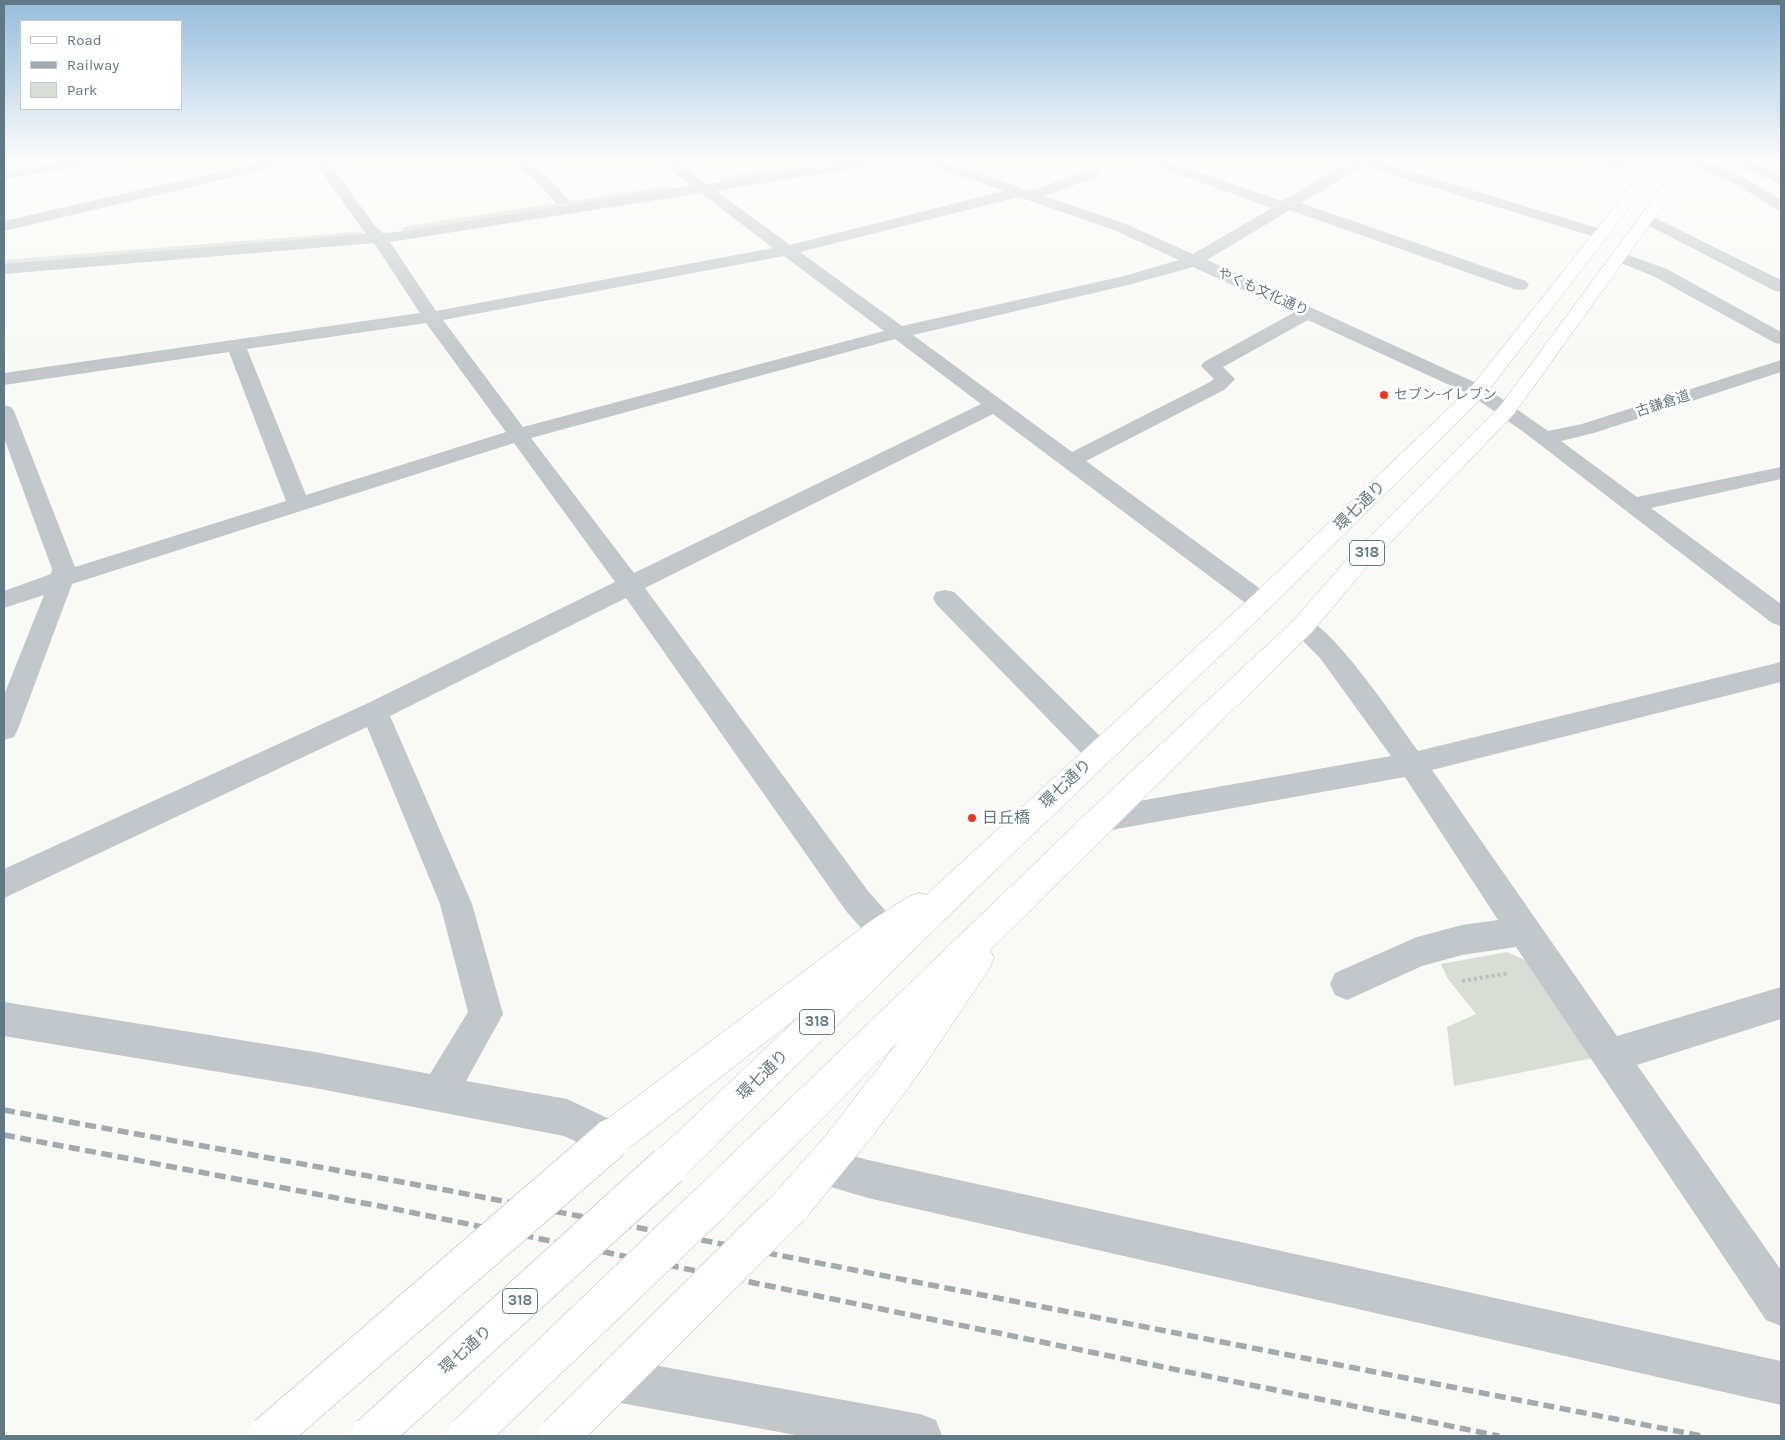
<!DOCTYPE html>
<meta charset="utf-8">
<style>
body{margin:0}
#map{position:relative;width:1785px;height:1440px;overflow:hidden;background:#f9f9f6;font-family:Karla,sans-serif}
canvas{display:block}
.frame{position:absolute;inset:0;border:5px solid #617984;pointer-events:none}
.legend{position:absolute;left:20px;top:20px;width:162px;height:90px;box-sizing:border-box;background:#fff;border:1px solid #c0c9ce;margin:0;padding:6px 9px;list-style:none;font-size:15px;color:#617984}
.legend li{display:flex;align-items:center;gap:10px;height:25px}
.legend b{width:25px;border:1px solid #c0c9ce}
</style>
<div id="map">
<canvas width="1785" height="1440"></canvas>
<div class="frame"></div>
<ul class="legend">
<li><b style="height:6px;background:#fff"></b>Road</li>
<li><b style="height:6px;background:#a0aaaf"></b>Railway</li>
<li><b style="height:14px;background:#d9ded4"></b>Park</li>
</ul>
</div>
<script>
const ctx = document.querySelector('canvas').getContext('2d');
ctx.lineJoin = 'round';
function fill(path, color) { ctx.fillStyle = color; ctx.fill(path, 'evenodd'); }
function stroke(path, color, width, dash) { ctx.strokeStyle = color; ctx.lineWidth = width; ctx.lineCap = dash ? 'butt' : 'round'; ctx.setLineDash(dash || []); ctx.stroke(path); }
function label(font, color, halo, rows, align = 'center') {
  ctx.font = font + ' Karla,"Noto Sans JP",sans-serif'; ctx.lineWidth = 5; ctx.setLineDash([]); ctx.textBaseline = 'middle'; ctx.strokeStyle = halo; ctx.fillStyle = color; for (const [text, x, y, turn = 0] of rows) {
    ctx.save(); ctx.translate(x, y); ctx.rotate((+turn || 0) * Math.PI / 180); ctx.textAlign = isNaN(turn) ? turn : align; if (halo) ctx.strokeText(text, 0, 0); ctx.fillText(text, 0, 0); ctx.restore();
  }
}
fill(new Path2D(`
 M834,160H872L727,183L719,180L724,177Z
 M668,186L675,189L403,232L401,229L408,226Z
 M356,232H361L365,235L353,238L4,267V260Z
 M1507,952L1531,963L1598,1057L1454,1086L1447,1027L1476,1014L1448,979L1441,964Z`), '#d9ded4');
const major = new Path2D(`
 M1652,160H1666L1485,395L1270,608L976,889L681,1179L668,1185L655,1179L649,1166L655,1153L803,1013L624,1152L611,1158L598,1152L592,1139L598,1126L872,920L908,897L919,893L926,895L1252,596L1471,387Z
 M1682,160H1696L1514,414L1365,569L1312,632L990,950L994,958L989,969L924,1066L878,1129L804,1220L790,1226L776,1220L770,1206L776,1192L827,1134L898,1042L725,1216L711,1222L697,1216L691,1202L697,1188L1089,811L1294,620L1349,557L1500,406Z`);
stroke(major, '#b4bbbf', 1);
stroke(new Path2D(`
 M1462,981L1509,973`), '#bbc0c2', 4, [3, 3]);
fill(new Path2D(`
 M72,160H105L103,163L98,164L4,179V171Z
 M271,160H296L294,163L289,164L4,231V221Z
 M313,160H327L375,226L383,233L405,231L691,186L658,160H674L706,184L857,160H890L888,163L883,164L716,191L790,245L1004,191L923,163L921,160H941L1030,191L1087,171H1097L1099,174L1097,177L1044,196L1126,224L1193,254L1272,208L1146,163L1144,160H1164L1282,201L1352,160H1373L1607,231L1609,234L1607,237H1595L1363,166L1301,203L1526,281L1529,285L1526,289L1520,290L1514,289L1290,210L1207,260L1485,387L1548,431L1582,424L1781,360V372L1594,433L1561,441L1637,497L1781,467V479L1651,508L1781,604V626L1772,623L1525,433L1471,395L1308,320L1223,367L1235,379L1224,390L1086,461L1270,596L1273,602L1270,608L1261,610L1252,608L993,414L645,588L868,891L894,920L899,930L894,940L883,945L872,940L846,911L626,598L390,716L472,904L503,1014L466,1081L567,1099L624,1126L630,1139L624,1152L611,1158L564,1136L315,1088L4,1036V1002L315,1052L430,1074L468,1012L440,904L367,727L4,898V869L364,705L615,582L514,443L72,584L18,729L14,737L4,740V695L44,595L4,608V591L51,574L52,569L4,438V405L11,407L14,411L75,567L286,501L229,352L4,385V373L420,313L374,243L4,274V264L366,234ZM701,193L773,248L436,311L390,242ZM1019,197L1114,230L1179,260L1124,276L902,326L800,252ZM784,256L884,331L523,427L443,320ZM1193,267L1293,313L1204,362L1201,366L1214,379L1210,382L1072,452L913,335L1128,285ZM426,323L506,432L306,495L247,349ZM895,339L981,404L634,573L531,438Z
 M514,160H528L548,177L567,198L570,201L567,204H557L538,183L517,166Z
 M1593,160H1615L1627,163L1629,166L1627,169L1622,170L1595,163Z
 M1685,160C1719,159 1752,182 1781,200V210L1776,209L1737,185L1687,163Z
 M1730,160H1748L1781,175V184L1732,163Z
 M1647,214L1781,280V292L1775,291L1642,222L1639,219L1642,216Z
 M1620,252L1667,269L1781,332V344L1775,343L1655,277L1614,260L1612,257L1614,254Z
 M945,590L954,592L1109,745L1113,753L1109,761L1099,764L1089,761L936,604L933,598L936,592Z
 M1303,617C1333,626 1397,722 1418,751L1781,662V682L1432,770L1617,1036L1781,987V1019L1637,1065L1781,1270V1326L1766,1320L1516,947L1462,955L1422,966L1347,1000L1335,995L1330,984L1335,973L1417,937L1462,925L1498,920L1405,777L1100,832L1089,829L1085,820L1089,811L1100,808L1391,756L1320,658L1294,632L1290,626L1294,620Z
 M825,1148L868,1160L1781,1361V1405L868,1198L811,1181L806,1167L811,1153Z
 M615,1358L920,1414L936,1420L942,1436H801L615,1402L600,1395L593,1380L600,1365Z`), '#c1c7ca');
fill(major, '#fff');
stroke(new Path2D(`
 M4,1110L446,1190L1702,1436
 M4,1135L395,1209L1499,1436`), '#a0aaaf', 5.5, [11, 5.5]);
const majorBridge = new Path2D(`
 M268,1436L611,1139
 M371,1436L668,1166
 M467,1436L711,1202
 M559,1436L790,1206`);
stroke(majorBridge, '#b4bbbf', 41, []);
stroke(majorBridge, '#fff', 40);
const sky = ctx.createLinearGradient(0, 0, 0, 361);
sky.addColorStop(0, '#95bcdc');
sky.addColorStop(0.44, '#fcfcfb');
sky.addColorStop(1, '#fcfcfb00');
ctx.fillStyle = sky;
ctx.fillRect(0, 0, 1785, 361);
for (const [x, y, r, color] of [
 [1384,395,5,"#f4311b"],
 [972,818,5,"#f4311b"]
]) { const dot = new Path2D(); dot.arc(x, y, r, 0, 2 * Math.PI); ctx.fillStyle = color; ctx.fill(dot); stroke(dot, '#fff', 2); }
label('14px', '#617984', '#fff', [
 ["やくも文化通り",1263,292,24],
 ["古鎌倉道",1663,404,-18]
]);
label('14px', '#617984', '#fff', [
 ["セブン-イレブン",1394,395]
], 'left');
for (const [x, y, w] of [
 [1367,553,35],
 [817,1022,35],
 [520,1301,35]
]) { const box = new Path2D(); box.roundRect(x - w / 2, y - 12.5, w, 25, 4); ctx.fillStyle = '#fff'; ctx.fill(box); stroke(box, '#617984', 1); }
label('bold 15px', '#617984', null, [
 ["318",1367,553],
 ["318",817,1022],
 ["318",520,1301]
]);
label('16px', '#617984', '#fff', [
 ["環七通り",1360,506,-44],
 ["環七通り",1066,784,-43],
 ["環七通り",763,1075,-44],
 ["環七通り",466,1350,-42]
]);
label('16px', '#617984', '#fff', [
 ["日丘橋",982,818]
], 'left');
</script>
